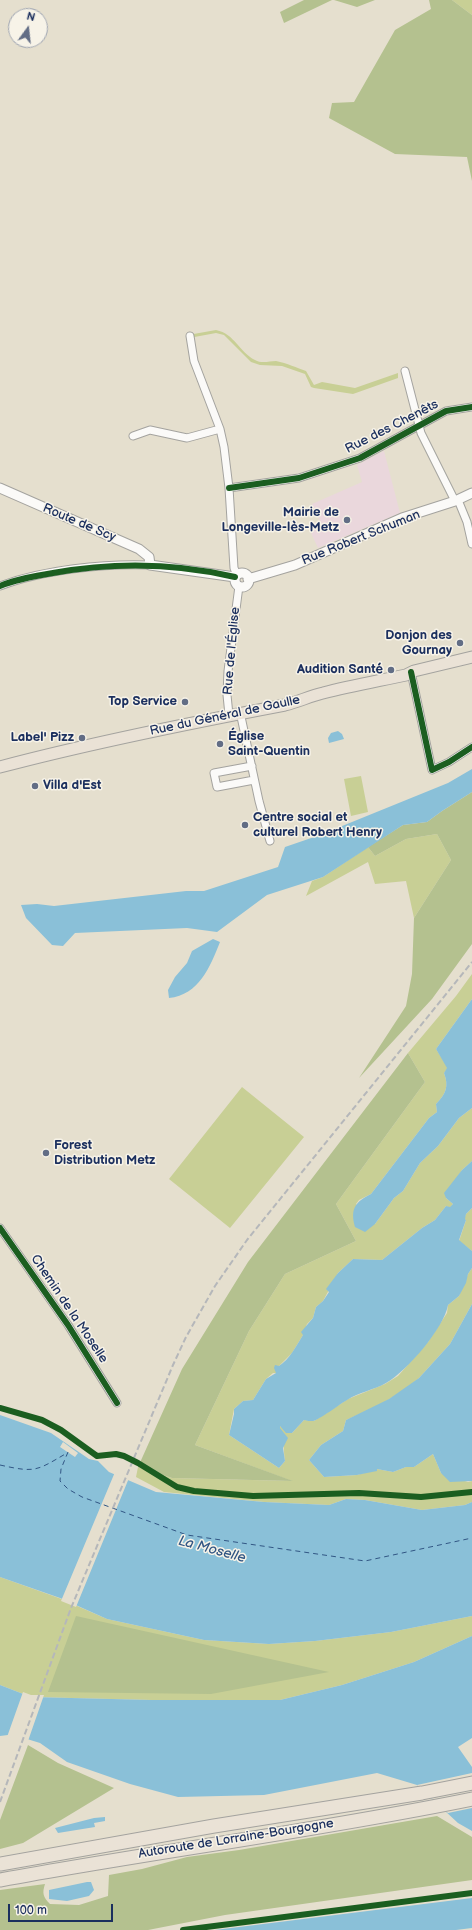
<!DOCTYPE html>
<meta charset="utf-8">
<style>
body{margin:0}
#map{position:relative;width:472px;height:1930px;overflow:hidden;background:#e5dfce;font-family:"Balsamiq Sans",sans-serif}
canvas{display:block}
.north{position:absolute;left:8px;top:8px;width:40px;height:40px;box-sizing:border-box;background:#f7f3e8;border:1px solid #9fa5b1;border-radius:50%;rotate:15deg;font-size:11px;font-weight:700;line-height:16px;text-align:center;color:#1b2f5e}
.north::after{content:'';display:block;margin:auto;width:14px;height:18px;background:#626d85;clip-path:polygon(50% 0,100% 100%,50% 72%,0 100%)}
.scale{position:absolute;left:8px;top:1904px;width:105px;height:18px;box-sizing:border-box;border:2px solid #1b2f5e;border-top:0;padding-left:5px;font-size:12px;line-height:14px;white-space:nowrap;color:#1b2f5e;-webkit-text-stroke:3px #f7f3e8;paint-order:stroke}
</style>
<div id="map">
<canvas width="472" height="1930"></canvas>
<div class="north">N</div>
<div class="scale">100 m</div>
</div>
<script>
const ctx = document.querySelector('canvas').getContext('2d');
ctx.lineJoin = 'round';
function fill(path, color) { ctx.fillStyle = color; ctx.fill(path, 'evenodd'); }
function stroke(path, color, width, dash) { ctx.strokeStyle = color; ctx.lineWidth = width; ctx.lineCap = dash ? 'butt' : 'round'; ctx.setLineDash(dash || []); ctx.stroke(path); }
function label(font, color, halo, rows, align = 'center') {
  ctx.font = font + ' "Balsamiq Sans",sans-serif'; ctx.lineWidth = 3; ctx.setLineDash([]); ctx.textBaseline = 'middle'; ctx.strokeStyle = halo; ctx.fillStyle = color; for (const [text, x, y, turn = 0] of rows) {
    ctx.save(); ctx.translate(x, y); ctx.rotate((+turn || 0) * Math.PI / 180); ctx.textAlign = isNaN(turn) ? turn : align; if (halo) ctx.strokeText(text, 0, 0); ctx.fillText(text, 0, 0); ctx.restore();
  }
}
fill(new Path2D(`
 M384,451L400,513L318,548L311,533V524L320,521L312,504L362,482L357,465Z`), '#ead7dc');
fill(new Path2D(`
 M452,0H472V15Z
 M216,330C235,334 239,352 255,360C262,364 269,361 276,361C287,363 297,368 306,371L314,385L322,382L355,388L398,373V378L353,394L314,388L311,387L305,374L282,366L260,365L251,362L224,335L216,333L189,338L188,335Z
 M361,776L368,812L351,816L344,779Z
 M437,834L451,860L414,918L406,881L375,884L368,862L306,896L312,881L323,877L368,847L375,856L406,839Z
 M472,974V999L436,1049L448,1068L444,1073C449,1086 446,1094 436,1104L437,1112L429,1118L371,1194L359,1200L356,1204L375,1224L394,1198L403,1191L420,1163L438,1146L459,1118L472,1108V1161L462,1170L446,1198L453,1204L450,1208L446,1206L435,1220L422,1228L382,1260L353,1259L338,1273L323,1301L316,1307L313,1318L307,1324L303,1335L292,1353L279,1366L276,1373H273L266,1379L253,1400L243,1401L234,1409L229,1435L279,1468L285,1461C283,1447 285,1442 279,1428L280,1426L292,1433L304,1420L314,1421L348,1399L385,1384L398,1376L428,1342L447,1313L448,1305L459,1296L468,1274L472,1268V1304L450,1344L419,1378L406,1389L378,1406L346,1420L343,1431L321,1445L309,1460L324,1477L357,1475L377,1469L393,1472L406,1467H414L433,1454L441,1473L468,1482L472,1481V1502L465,1505L422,1510L365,1500L346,1499L329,1505L264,1502L164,1492L136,1477L138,1467L172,1478L292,1481L195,1445L249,1331L285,1274L356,1241L336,1204L425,1082L408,1053L456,996Z
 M242,1087L304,1137L230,1228L169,1179Z
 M472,1208V1251L459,1241L466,1220L464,1219L466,1214Z
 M0,1577L59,1598L107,1619L204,1640L269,1644L315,1641L391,1632L472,1616V1636L414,1662L342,1685L280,1700H152L31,1697L0,1685Z`), '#c8cf95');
fill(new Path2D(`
 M304,0H332L284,23L280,12Z
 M334,0H375L357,7Z
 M429,0H452L472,15V181L467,157L395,154L329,118L332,103L354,102L395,30L431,9Z
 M472,792V944L432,999L359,1078L406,1006L412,974L414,918L451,860L437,834L406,839L375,856L368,847L403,825L427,822L442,811Z
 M408,1053L425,1082L336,1204L356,1241L285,1274L249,1331L195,1445L293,1481L172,1478L138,1467L182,1369L248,1262Z
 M76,1616L329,1672L211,1694L48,1692Z
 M28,1745L58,1763L114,1788L23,1843L0,1849V1820Z
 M437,1816L472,1837V1880L225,1915L148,1930H0V1890L45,1884C42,1893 43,1897 50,1904L79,1905L108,1896L109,1875L142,1869L187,1857L239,1850Z`), '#b4c18f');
fill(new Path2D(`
 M338,731L342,734L344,739L329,743L328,738L331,733Z
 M472,769V792L442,811L427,822L403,825L323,877L267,895L217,932L187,928L75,933L63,946L52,945L26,918L21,905L37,904L54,906L186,891H204L278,867L285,847L320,835L448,783Z
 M213,939L220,942C210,967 199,995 169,998L168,990L175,977L187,963L192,951Z
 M472,999V1108L459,1118L438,1146L420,1163L403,1191L394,1198L375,1224L365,1232L355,1227C350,1209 355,1202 371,1194L429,1118L437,1112L436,1104C446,1094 449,1086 444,1073L447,1068L436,1049Z
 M472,1161V1208L466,1214L465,1219L466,1220L459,1240L472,1251V1268L468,1274L466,1283L459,1296L448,1305C444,1328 407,1371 386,1383C374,1390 359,1392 347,1400C340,1404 319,1420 313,1421C310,1421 307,1421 304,1420L292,1433H286L280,1426V1428L288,1438L283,1448L285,1461L279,1468L229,1435L234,1414V1409L243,1401L253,1400L266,1379L276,1373L274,1368L275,1365L279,1366C290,1359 296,1346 303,1335L301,1332L313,1318L316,1307L323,1301L329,1292L326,1289L338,1273L353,1259L382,1260L422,1228L435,1220L446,1206L450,1207L453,1204L446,1198L444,1193L462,1170Z
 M472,1304V1481L450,1482L441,1473L433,1454L414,1467H406L393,1472L377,1469V1471L357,1475L324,1477L309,1460L321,1445L343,1431L346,1420L389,1399L419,1378L450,1344Z
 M0,1415L51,1433L89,1459L98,1461L109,1472L156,1492L264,1502L329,1505L346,1499L365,1500L422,1510L465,1505L472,1502V1616L391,1632L315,1641L269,1644L204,1640L107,1619L60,1598L0,1577Z
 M472,1636V1738L458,1747L472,1767V1831L458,1823L417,1785L377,1773L264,1795L178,1797L130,1784L67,1762L40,1743L27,1739L8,1735L0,1736V1685L31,1697L152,1700H280L342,1685L414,1662Z
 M105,1817V1821L94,1823L95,1827L58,1833L55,1828L94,1818Z
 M87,1882H91L94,1890L89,1896L67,1901L49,1899V1890Z
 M472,1898V1928L456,1930H215Z`), '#8ac0d8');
fill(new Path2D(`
 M63,1442L78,1453L75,1457L60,1447Z
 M115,1472L129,1478L76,1607L61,1601Z
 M23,1692L31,1695H44L28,1741L7,1737Z
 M472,1773V1808L448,1813L417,1785Z`), '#e5dfce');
stroke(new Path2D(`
 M68,1452L61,1469L60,1481L68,1489L82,1497L187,1535L365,1561L472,1538
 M0,1465C36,1473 36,1471 67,1453`), '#315684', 1, [5, 4]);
const minor = new Path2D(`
 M190,336L194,361L220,429L224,447L229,488L234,568L237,575
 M405,371L421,433L455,501
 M133,436L150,430L187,438L220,429
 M229,488L299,478L360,458L446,411L472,407
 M458,500L467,522L472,544
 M0,586C42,570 105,563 150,565
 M411,672L432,770L449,762L472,747
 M240,712L259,801L270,841
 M229,715L227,695L228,671L239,586
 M252,766L214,773L217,787L254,780
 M0,1228L68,1325L117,1403`);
const tertiary = new Path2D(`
 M0,488L139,549L149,557L150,565L235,577
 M235 580a7 7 0 1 1 14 0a7 7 0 1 1-14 0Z
 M248,579L295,565L402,518L455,501L472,493`);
const primary = new Path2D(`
 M0,767C94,742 190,723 285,705C298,702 310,696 323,693C350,686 378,681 406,675L414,671L472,657`);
const motorway = new Path2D(`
 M0,1864L214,1826L422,1793L472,1783
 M0,1880C157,1851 316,1831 472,1799`);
stroke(minor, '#a4a39f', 9);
stroke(tertiary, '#a4a39f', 11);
stroke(primary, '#a4a39f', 13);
stroke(motorway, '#a4a39f', 15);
stroke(minor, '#fbfaf8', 7);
stroke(tertiary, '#fbfaf8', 9);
stroke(primary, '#eae2d6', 11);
stroke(motorway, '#eae2d6', 13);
stroke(new Path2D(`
 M0,1802L71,1608L173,1365L186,1337L215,1286L247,1240L472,962`), '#b5b7ba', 2, [6, 3]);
stroke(new Path2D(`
 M229,488L299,478L360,458L446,411L472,407
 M0,586C17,579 35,576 53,573C114,562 175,563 235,577
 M411,672L432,770L449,762L472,747
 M0,1228L68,1325L117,1403
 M0,1408L42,1420L61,1430L97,1456L116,1454L124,1456L138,1463L177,1487L194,1491L253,1496L359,1493L421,1497L472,1492
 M183,1930L472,1893`), '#1b5e20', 6);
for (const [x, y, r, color] of [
 [347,520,4,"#626d85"],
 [460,643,4,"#626d85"],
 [391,670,4,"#626d85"],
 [185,702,4,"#626d85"],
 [82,738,4,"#626d85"],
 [220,744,4,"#626d85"],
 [35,786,4,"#626d85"],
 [245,825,4,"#626d85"],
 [46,1153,4,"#626d85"]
]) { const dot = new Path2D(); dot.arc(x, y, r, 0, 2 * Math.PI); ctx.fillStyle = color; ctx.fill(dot); stroke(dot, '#f7f3e8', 1.5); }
label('13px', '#1b2f5e', '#f7f3e8', [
 ["Rue des Chenêts",392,427,-27],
 ["Route de Scy",79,523,23],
 ["Rue Robert Schuman",361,538,-22],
 ["Rue de l'Église",232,651,-85],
 ["Rue du Général de Gaulle",225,716,-12],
 ["Chemin de la Moselle",69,1309,56],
 ["Autoroute de Lorraine-Bourgogne",236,1839,-9]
]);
label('bold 13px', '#1b2f5e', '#f7f3e8', [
 ["Mairie de",339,513],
 ["Longeville-lès-Metz",339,528],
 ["Donjon des",452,636],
 ["Gournay",452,651],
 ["Audition Santé",383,670],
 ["Top Service",177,702],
 ["Église",228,737,"left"],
 ["Saint-Quentin",228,752,"left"],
 ["Label' Pizz",74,738],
 ["Villa d'Est",43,786,"left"],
 ["Centre social et",253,818,"left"],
 ["culturel Robert Henry",253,833,"left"],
 ["Forest",54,1146,"left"],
 ["Distribution Metz",54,1161,"left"]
], 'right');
label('italic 14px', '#315684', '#f7f3e8', [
 ["La Moselle",212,1550,15]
]);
</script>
